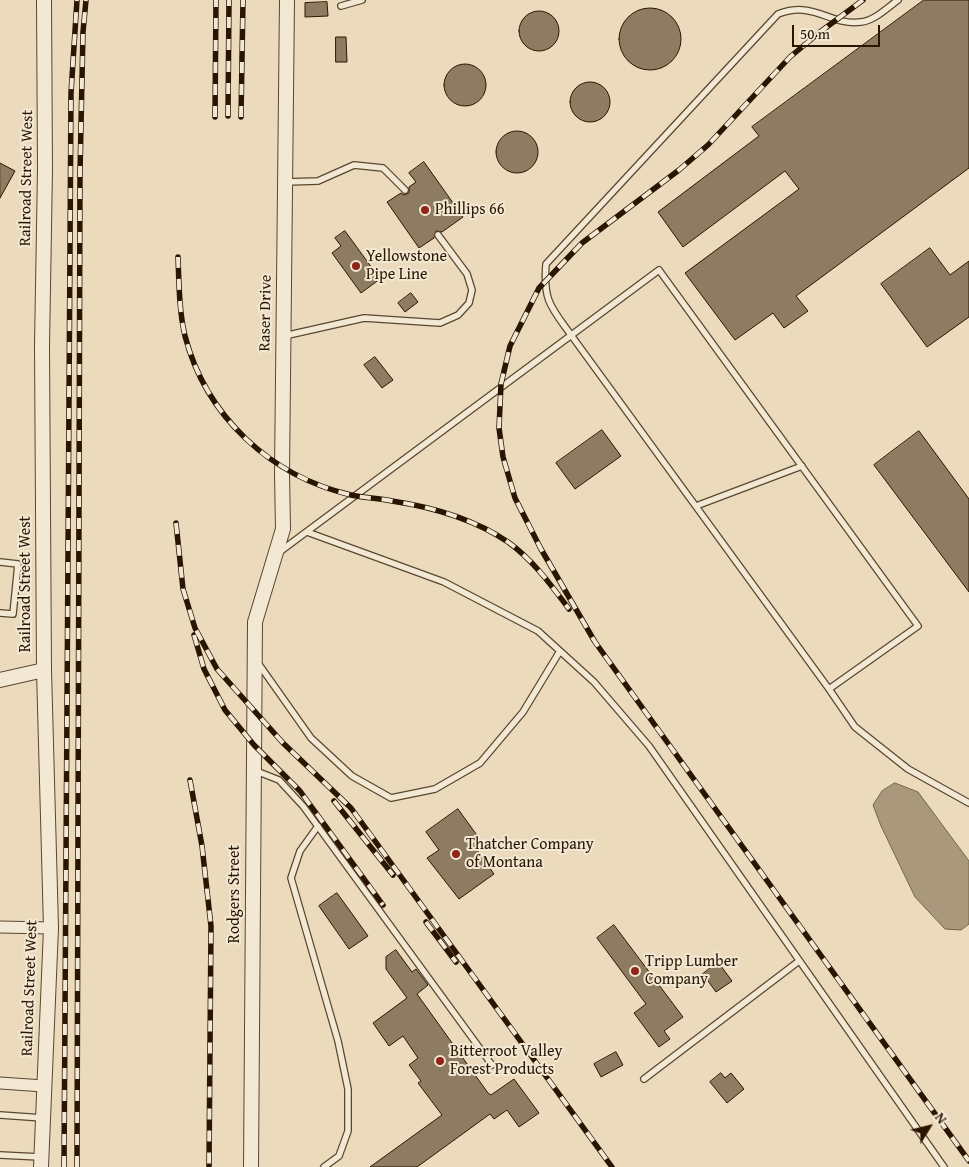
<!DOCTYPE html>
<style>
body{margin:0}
#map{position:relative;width:969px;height:1167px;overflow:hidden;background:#ebdbbc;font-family:"Gentium Book Plus",serif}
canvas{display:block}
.north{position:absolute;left:904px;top:1102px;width:50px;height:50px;-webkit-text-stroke:4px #f2e8d3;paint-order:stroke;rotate:54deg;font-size:14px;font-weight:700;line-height:20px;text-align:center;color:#2a1600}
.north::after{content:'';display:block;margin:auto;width:18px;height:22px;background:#2a1600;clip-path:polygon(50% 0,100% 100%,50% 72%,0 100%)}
.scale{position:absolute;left:792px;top:25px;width:88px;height:22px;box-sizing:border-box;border:2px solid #2a1600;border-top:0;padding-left:6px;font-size:15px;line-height:18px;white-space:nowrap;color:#2a1600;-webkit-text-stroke:4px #f2e8d3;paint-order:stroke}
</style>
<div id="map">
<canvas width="969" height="1167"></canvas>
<div class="north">N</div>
<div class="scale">50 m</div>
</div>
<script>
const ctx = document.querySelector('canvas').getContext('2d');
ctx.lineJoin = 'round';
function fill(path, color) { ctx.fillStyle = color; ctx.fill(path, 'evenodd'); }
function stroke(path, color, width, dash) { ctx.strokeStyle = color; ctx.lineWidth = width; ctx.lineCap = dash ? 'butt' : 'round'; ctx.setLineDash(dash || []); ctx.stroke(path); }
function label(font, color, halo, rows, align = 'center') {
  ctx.font = font + ' "Gentium Book Plus",serif'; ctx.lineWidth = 4; ctx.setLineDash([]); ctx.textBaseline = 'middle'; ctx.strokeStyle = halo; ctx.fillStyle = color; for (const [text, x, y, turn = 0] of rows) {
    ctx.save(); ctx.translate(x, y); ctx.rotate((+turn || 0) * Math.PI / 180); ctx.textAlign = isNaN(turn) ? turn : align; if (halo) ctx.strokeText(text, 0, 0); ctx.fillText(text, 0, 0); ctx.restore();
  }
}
const water = new Path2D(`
 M895,783L918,792L969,861V924L961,930L945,929L915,897L881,826L873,805L882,791Z`);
fill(water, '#a9987c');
stroke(water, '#76644a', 1);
const building = new Path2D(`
 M924,0H969V168L796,296L808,311L784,328L773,313L735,340L685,273L799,189L785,171L683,247L658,212L759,136L752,127Z
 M327,2L328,16L305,17V3Z
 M619 39a31 31 0 1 1 62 0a31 31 0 1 1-62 0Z
 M519 31a20 20 0 1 1 40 0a20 20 0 1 1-40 0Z
 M336,37H346L347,62H336Z
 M444 85a21 21 0 1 1 42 0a21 21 0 1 1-42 0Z
 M570 102a20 20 0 1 1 40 0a20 20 0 1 1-40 0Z
 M496 152a21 21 0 1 1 42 0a21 21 0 1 1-42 0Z
 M424,162L463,217L442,232L436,231L434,238L419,248L387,202L401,193L404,195L409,193V187L416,182L409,173Z
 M0,163L15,171L0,198Z
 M345,231L380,279L361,293L332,253L341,246L335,238Z
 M930,248L950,275L969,261V317L927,347L881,284Z
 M411,293L418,302L405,312L398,303Z
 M375,357L393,380L382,388L364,365Z
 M602,430L621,456L575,489L556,463Z
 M919,431L969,499V592L874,465Z
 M458,809L484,845L477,850L494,874L459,899L427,858L439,850L426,832Z
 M337,893L368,936L349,949L319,906Z
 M614,925L683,1017L664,1031L670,1039L659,1047L634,1013L646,1004L597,938Z
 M396,950L412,972L416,969L428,985L417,994L488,1093L491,1095L514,1079L539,1113L519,1127L507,1110L494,1119L490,1114L417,1167H370L442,1115L418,1083L421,1081L409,1065L418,1058L403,1036L389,1046L373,1023L407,998L386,969V957Z
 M718,962L732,981L716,992L703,974Z
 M616,1052L623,1065L601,1077L594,1064Z
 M721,1073L725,1078L731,1073L744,1089L727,1103L710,1082Z`);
fill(building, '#8e7c62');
stroke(building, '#2a1600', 1);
const service = new Path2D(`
 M341,6L362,0
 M285,182L318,181L354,165L383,168L405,190
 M284,336L364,318L440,323L458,315L469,303L472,290L467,274L438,235
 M696,506L802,466
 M307,532L444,582L538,631L594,682L649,746L944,1167
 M278,553C405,459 532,364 659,270L918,626L829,689L571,335C551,307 543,301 546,264L778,14C815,0 829,26 861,22C874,21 887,8 898,0
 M0,562L18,564L13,614L0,613
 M258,663L311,738L352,776L391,798L435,789L480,763L523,712L560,651
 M829,689L855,727L908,769L969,803
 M256,771L279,780L303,806L492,1065
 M318,826L300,851L291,878L338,1041L348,1089V1131L339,1156L324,1167
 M644,1079L799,961
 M0,1115L43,1118
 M0,1155L40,1157`);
const minor = new Path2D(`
 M0,927L51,928
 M0,1083L44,1086`);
const tertiary = new Path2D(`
 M0,680L44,670
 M41,1167L51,928L44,670L42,346L45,169L44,0
 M251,1167L255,622L283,529L282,473L287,0`);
stroke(service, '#5a472f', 8);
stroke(minor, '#5a472f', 13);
stroke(tertiary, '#5a472f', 16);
stroke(service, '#f2e8d3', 5.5);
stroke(minor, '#f2e8d3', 11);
stroke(tertiary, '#f2e8d3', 14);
const rail = new Path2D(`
 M863,0L820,32L790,57L708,145L679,170L582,243L539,288L510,346L501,384L499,428L503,457L515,498L541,549L595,642L969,1161
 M228,116L229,0
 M215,117L216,0
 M241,117L243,0
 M178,257C179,283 179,311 185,336C206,416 270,476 351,495C364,498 378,498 392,501C432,507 474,519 508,542C533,560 551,585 569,609
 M176,523L183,589L195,628L217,669L283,743L351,808L612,1167
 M194,635L204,669L225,710L254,745L300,791L383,905
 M190,780L202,846L211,926L209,1167
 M334,801L393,875
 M426,922L456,962
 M64,1167L71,93L77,0
 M77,1167L80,173L83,32L86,0`);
stroke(rail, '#2a1600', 5.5);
stroke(rail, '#f2e8d3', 4, [11]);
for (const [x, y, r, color] of [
 [425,210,5,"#8f2418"],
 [356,266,5,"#8f2418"],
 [456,854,5,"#8f2418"],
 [635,971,5,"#8f2418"],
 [440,1061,5,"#8f2418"]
]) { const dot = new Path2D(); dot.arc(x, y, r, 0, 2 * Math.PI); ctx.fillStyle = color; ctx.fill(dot); stroke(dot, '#f2e8d3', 2); }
label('16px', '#2a1600', '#f2e8d3', [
 ["Railroad Street West",27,178,-89],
 ["Raser Drive",266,313,-89],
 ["Railroad Street West",26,584,-90],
 ["Rodgers Street",235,894,-90],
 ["Railroad Street West",30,988,-88]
]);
label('16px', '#2a1600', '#f2e8d3', [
 ["Phillips 66",435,210],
 ["Yellowstone",366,257],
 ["Pipe Line",366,275],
 ["Thatcher Company",466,845],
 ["of Montana",466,863],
 ["Tripp Lumber",645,962],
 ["Company",645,980],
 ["Bitterroot Valley",450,1052],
 ["Forest Products",450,1070]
], 'left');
</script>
